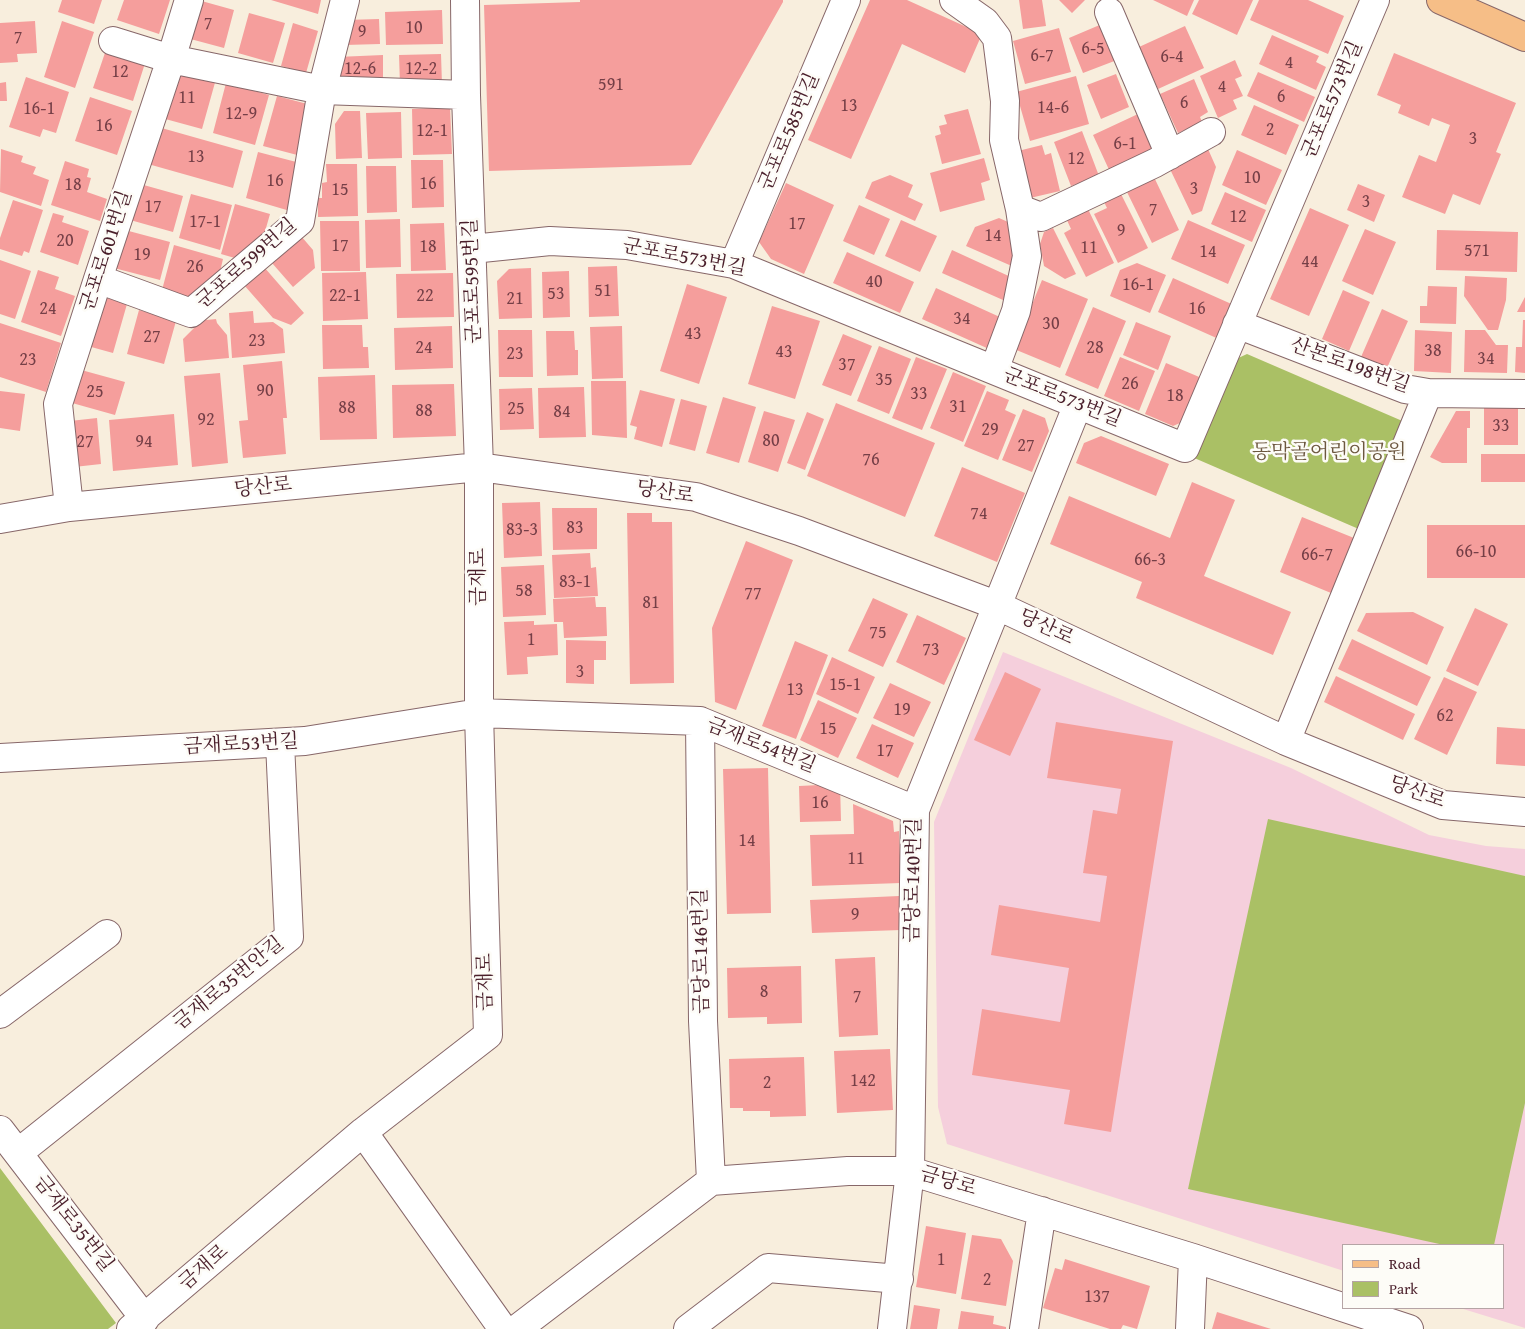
<!DOCTYPE html>
<meta charset="utf-8">
<style>
body{margin:0}
#map{position:relative;width:1525px;height:1329px;overflow:hidden;background:#f8eedd;font-family:"Gentium Book Plus",serif}
canvas{display:block}
.legend{position:absolute;left:1342px;top:1244px;width:162px;height:65px;box-sizing:border-box;background:#fdfcf7;border:1px solid #b5a4a5;margin:0;padding:6px 9px;list-style:none;font-size:15px;color:#4a1f2b}
.legend li{display:flex;align-items:center;gap:10px;height:25px}
.legend b{width:25px;border:1px solid #b5a4a5}
</style>
<div id="map">
<canvas width="1525" height="1329"></canvas>
<ul class="legend">
<li><b style="height:6px;background:#f6be87"></b>Road</li>
<li><b style="height:14px;background:#aac065"></b>Park</li>
</ul>
</div>
<script>
const ctx = document.querySelector('canvas').getContext('2d');
ctx.lineJoin = 'round';
function fill(path, color) { ctx.fillStyle = color; ctx.fill(path, 'evenodd'); }
function stroke(path, color, width, dash) { ctx.strokeStyle = color; ctx.lineWidth = width; ctx.lineCap = dash ? 'butt' : 'round'; ctx.setLineDash(dash || []); ctx.stroke(path); }
function label(font, color, halo, rows, align = 'center') {
  ctx.font = font + ' "Gentium Book Plus","Noto Serif KR",serif'; ctx.lineWidth = 5; ctx.setLineDash([]); ctx.textBaseline = 'middle'; ctx.strokeStyle = halo; ctx.fillStyle = color; for (const [text, x, y, turn = 0] of rows) {
    ctx.save(); ctx.translate(x, y); ctx.rotate((+turn || 0) * Math.PI / 180); ctx.textAlign = isNaN(turn) ? turn : align; if (halo) ctx.strokeText(text, 0, 0); ctx.fillText(text, 0, 0); ctx.restore();
  }
}
fill(new Path2D(`
 M1003,652L1291,768L1429,835L1486,846L1525,849V1328L1460,1308H1504V1245H1344V1271L947,1144L938,1107L934,822Z`), '#f5cfdc');
fill(new Path2D(`
 M1247,354L1407,423L1361,530L1192,457L1234,360Z
 M1268,819L1525,876V1103L1494,1245H1444L1188,1189Z
 M0,1168L116,1323L108,1329H0Z`), '#aac065');
fill(new Path2D(`
 M62,0H102L94,24L58,12Z
 M124,0H170L159,34L117,20Z
 M198,0L234,10L224,48L183,37Z
 M271,0H321L318,14Z
 M580,0H783V2L691,165L489,171L484,5L580,2Z
 M870,0H907L982,34L965,73L902,44L851,159L808,140Z
 M1019,0H1042L1046,26L1023,29Z
 M1059,0H1085L1072,13Z
 M1153,0H1194L1187,16Z
 M1199,0H1253L1237,35L1192,14Z
 M1259,0H1308L1344,16L1328,54L1250,20Z
 M442,10L443,44L386,45L385,12Z
 M249,13L285,23L273,63L238,53Z
 M379,19L380,44L345,45V20Z
 M35,21L37,53L17,54L18,62L0,63V23Z
 M62,21L94,32L75,88L44,77Z
 M293,23L318,31L306,73L281,66Z
 M1102,24L1117,60L1083,73L1069,38Z
 M1185,26L1204,68L1158,89L1139,47Z
 M1059,28L1071,72L1025,84L1013,41Z
 M1272,35L1319,56L1316,62L1326,67L1316,90L1259,64Z
 M108,44L147,57L133,101L93,88Z
 M1394,53L1516,103L1496,152L1501,154L1480,205L1453,194L1445,214L1402,197L1419,155L1436,162L1450,125L1432,118L1429,126L1398,113L1401,105L1377,95Z
 M441,54L442,84L400,85L399,55Z
 M383,55V82L338,83L337,57Z
 M1235,60L1242,76L1235,79L1243,96L1233,100L1237,109L1218,118L1200,76Z
 M170,71L216,79L202,129L158,117Z
 M1258,72L1315,97L1304,122L1247,96Z
 M1116,74L1129,107L1101,119L1087,85Z
 M1076,76L1089,124L1030,141L1016,92Z
 M26,77L69,92L56,133L43,129L40,137L9,127Z
 M1194,79L1208,112L1200,117L1202,122L1178,133L1160,94Z
 M6,82L7,101H0V83Z
 M226,83L269,95L255,145L213,133Z
 M277,96L315,106L301,156L263,146Z
 M90,97L132,111L117,155L75,141Z
 M1254,105L1299,125L1286,155L1241,135Z
 M450,107L452,154L413,155L412,109Z
 M968,109L981,154L942,164L935,136L941,134L939,126L947,124L944,115Z
 M344,111H360L362,158L336,159L335,124Z
 M401,112L402,158L368,159L366,113Z
 M1138,114L1156,152L1111,174L1093,135Z
 M158,127L243,151L233,188L148,164Z
 M1082,131L1099,176L1071,186L1054,142Z
 M1042,145L1045,155L1051,153L1060,191L1030,198L1018,151Z
 M1,149L23,156L21,162L36,167L33,174L49,180L41,206L0,192Z
 M1208,149L1216,167L1202,211L1192,215L1169,167Z
 M1237,150L1282,170L1266,205L1222,185Z
 M258,152L304,164L290,211L246,198Z
 M984,158L990,180L981,183L985,200L940,212L930,173Z
 M411,160H443L444,207L412,208Z
 M65,161L89,169L87,177L91,178L87,192L107,199L100,221L51,205Z
 M326,164H357L358,216L318,217V198H322V183L327,182Z
 M366,166H396L397,212L367,213Z
 M890,175L913,185L908,197L923,204L915,221L865,198L872,182Z
 M1154,177L1179,230L1152,243L1126,190Z
 M133,182L183,196L173,232L123,218Z
 M786,183L834,205L804,274L771,259L759,242Z
 M1358,184L1385,195L1374,222L1347,210Z
 M1120,192L1148,248L1118,263L1094,214L1107,208L1103,200Z
 M1225,192L1266,210L1252,242L1211,224Z
 M191,194L232,205L220,250L179,238Z
 M13,200L43,210L29,253L24,251L22,256L0,249V238Z
 M235,204L270,214L260,249L245,261L221,254Z
 M859,205L890,219L874,255L843,241Z
 M1087,207L1114,263L1086,277L1064,233L1071,229L1066,218Z
 M1310,208L1349,225L1309,316L1270,299Z
 M53,213L64,216L62,222L89,231L78,265L40,252Z
 M999,218L1015,225L1014,267L966,246L975,227Z
 M400,219L401,267L366,268L365,220Z
 M901,220L937,236L920,272L885,256Z
 M1188,220L1245,245L1228,284L1171,259Z
 M320,221H359L360,271H321Z
 M444,223L446,270L411,271L410,224Z
 M1053,228L1076,274L1065,279L1044,266L1040,244L1044,232Z
 M1365,229L1396,242L1373,295L1342,281Z
 M125,230L170,242L160,280L114,268Z
 M1437,230L1518,232L1517,272L1436,270Z
 M301,236L313,250L315,268L293,287L272,263Z
 M174,245L223,259L219,276L194,299L162,290Z
 M952,250L1013,278L1003,300L942,273Z
 M847,252L914,282L900,313L833,283Z
 M0,260L31,271L15,319L0,314Z
 M1137,263L1166,275L1150,313L1110,296L1120,270Z
 M617,266L619,316L589,317L588,267Z
 M264,267L304,313L291,325L273,318L244,285Z
 M531,268L532,318L499,319L497,281L509,269Z
 M38,270L59,277L55,289L75,296L61,336L21,322Z
 M569,271L570,317L543,318L542,272Z
 M366,272L368,319L323,321L322,273Z
 M453,273L454,317L397,318L396,274Z
 M1465,276L1507,278L1506,300L1498,330H1488L1464,296Z
 M1173,278L1236,306L1221,340L1158,312Z
 M1042,280L1088,299L1060,368L1014,349Z
 M687,284L727,297L699,384L660,371Z
 M1428,286L1457,287L1456,324L1420,323V306H1427Z
 M936,288L1002,318L989,349L922,319Z
 M1343,290L1370,302L1349,351L1322,339Z
 M97,295L127,304L113,353L84,345Z
 M1525,297V312H1517Z
 M772,306L820,321L795,399L748,384Z
 M1093,307L1126,321L1098,389L1065,375Z
 M1382,309L1408,321L1387,368L1361,357Z
 M139,310L176,321L164,364L127,354Z
 M253,311L254,323L273,322L283,329L285,353L232,358L229,313Z
 M216,319L217,323L227,335L229,358L185,362L183,339L197,325V321Z
 M1523,320H1525V373L1515,372L1516,347H1522Z
 M1136,322L1171,336L1158,370L1123,355Z
 M0,323L61,343L46,392L0,377Z
 M322,325H362L363,347H368L369,368L323,369Z
 M452,326L453,368L395,370L394,328Z
 M622,326L623,378L592,379L590,327Z
 M498,330H532L533,377H499Z
 M1415,330L1452,332L1451,373L1414,371Z
 M1465,330H1485L1496,345H1508L1507,373L1464,372Z
 M546,331H574L575,350H578V375L547,376Z
 M843,334L872,346L851,396L822,385Z
 M879,346L911,359L889,414L857,401Z
 M916,357L947,369L922,430L892,418Z
 M1120,357L1155,371L1139,411L1104,396Z
 M282,361L287,418H283L286,454L243,458L239,421L248,420L243,365Z
 M1166,363L1204,379L1187,420L1173,426L1145,414Z
 M74,368L125,382L115,415L65,401Z
 M953,372L986,386L963,442L930,428Z
 M220,373L228,463L192,467L184,376Z
 M375,375L377,439L320,440L318,377Z
 M591,381H626L627,438L592,435Z
 M454,384L456,436L393,438L392,385Z
 M584,387L586,437L539,438L538,388Z
 M532,388L534,429L500,430L499,389Z
 M640,390L675,399L662,447L634,439L637,427L630,425Z
 M0,391L25,394L20,431L0,428Z
 M987,391L1009,400L1005,410L1016,415L998,460L964,446Z
 M723,397L756,407L739,463L706,453Z
 M681,399L707,406L695,451L669,444Z
 M836,403L935,443L905,517L807,476Z
 M1518,406V445H1484V407Z
 M1023,409L1045,418L1049,431L1032,472L1002,460Z
 M764,411L795,420L778,472L748,462Z
 M1456,411H1470V428H1467V463H1442L1430,457Z
 M807,412L824,419L805,470L787,463Z
 M174,414L178,465L113,471L109,420Z
 M97,418L101,464L74,467L70,421Z
 M1101,436L1169,464L1156,496L1076,463L1084,443Z
 M1481,454H1525V482H1481Z
 M962,467L1025,493L997,562L934,536Z
 M1192,482L1235,500L1204,576L1291,612L1273,655L1136,598L1142,582L1050,544L1069,496L1170,538Z
 M540,502L542,556L504,558L502,503Z
 M552,508H597V549L553,550Z
 M627,513H652V522H672L674,683L630,684Z
 M1302,517L1354,538L1331,593L1280,572Z
 M1427,525H1525V578H1427Z
 M746,541L793,560L736,710L715,702L712,628Z
 M590,553L591,568L596,567L598,596L554,598L552,555Z
 M544,565L546,615L503,617L501,567Z
 M595,597L596,607H606L607,636L564,638L563,622H554L553,599Z
 M873,598L908,614L883,667L848,651Z
 M1475,608L1508,624L1478,686L1446,671Z
 M1413,612L1444,627L1427,665L1357,631L1366,613Z
 M917,615L966,638L944,685L896,662Z
 M534,621V625L557,624L558,655L527,657L528,674L507,675L504,622Z
 M1352,639L1431,677L1417,706L1338,669Z
 M566,640L606,641V660H594V684L566,683Z
 M795,641L828,655L796,739L762,726Z
 M832,657L875,677L858,714L816,694Z
 M1005,672L1041,689L1010,756L974,740Z
 M1336,676L1415,714L1403,740L1324,702Z
 M1444,677L1477,692L1447,755L1414,739Z
 M890,683L931,702L914,737L873,718Z
 M818,700L857,718L838,758L800,740Z
 M1056,722L1173,741L1111,1132L1064,1124L1070,1090L972,1075L982,1009L1060,1022L1069,968L991,955L999,905L1100,922L1107,876L1083,873L1093,810L1117,814L1121,789L1047,778Z
 M872,724L914,743L898,778L856,758Z
 M1497,727L1525,729V766L1496,764Z
 M768,768L771,913L727,914L723,769Z
 M840,784L841,821L800,822L799,786Z
 M853,804L893,821L894,832L899,831L901,883L812,886L810,835L854,834Z
 M899,896L901,930L812,933L810,900Z
 M875,957L878,1035L839,1037L835,959Z
 M801,966L802,1023L767,1024V1017L728,1018L727,968Z
 M890,1049L893,1110L837,1113L834,1051Z
 M804,1057L806,1116L770,1117V1111H743V1108H730L729,1059Z
 M926,1226L966,1233L956,1294L916,1287Z
 M972,1235L1001,1239L1013,1261L1006,1306L961,1299Z
 M1065,1259L1150,1286L1137,1329L1123,1325L1121,1329H1110L1043,1308L1055,1268L1062,1270Z
 M914,1305L940,1309L937,1329H910Z
 M961,1311L994,1316L993,1324L1006,1327V1329H958Z
 M1217,1312L1271,1329H1212Z`), '#f59e9c');
const minor = new Path2D(`
 M954,0L985,22L997,38L1005,101L1004,140L1020,209L1041,217L1155,163L1211,132
 M1109,12L1170,155
 M113,41L171,59L322,90L466,95
 M472,249L550,241L627,245L734,264L1185,448L1375,0
 M734,264L846,0
 M98,279L191,313L300,221L322,90L345,0
 M1237,324L1405,389L1428,393L1525,394
 M994,370L1016,311L1027,256L1020,209
 M69,507L58,404L98,279L171,59L189,0
 M0,519L69,507L479,467L696,497L799,531L996,605L1286,741L1443,805L1525,812
 M700,721L703,1021L711,1181
 M1286,741L1428,393
 M0,758L305,741L479,713L700,721L915,810
 M0,1014L107,934
 M0,1130L145,1319
 M363,1132L503,1329
 M18,1153L289,937L280,743
 M131,1329L363,1132L488,1035L479,713V467L466,95L465,0
 M517,1329L711,1181L848,1171H910L1193,1258L1409,1329
 M688,1329L768,1268L899,1279
 M892,1329L910,1171L915,810L1078,404
 M1024,1329L1042,1211
 M1190,1329L1193,1258`);
const major = new Path2D(`
 M1441,0L1525,37`);
stroke(minor, '#876769', 30);
stroke(major, '#876769', 30);
stroke(minor, '#fff', 28);
stroke(major, '#f6be87', 28);
label('18px', '#753f47', null, [
 ["7",208,24],
 ["10",414,28],
 ["9",362,32],
 ["7",18,38],
 ["6-5",1093,49],
 ["6-7",1042,56],
 ["6-4",1172,57],
 ["4",1289,63],
 ["12-6",360,69],
 ["12-2",421,69],
 ["12",120,72],
 ["591",611,85],
 ["4",1222,87],
 ["6",1281,97],
 ["11",187,98],
 ["6",1184,103],
 ["13",849,106],
 ["14-6",1053,108],
 ["16-1",39,109],
 ["12-9",241,114],
 ["16",104,126],
 ["2",1270,130],
 ["12-1",432,131],
 ["3",1473,139],
 ["6-1",1125,144],
 ["13",196,157],
 ["12",1076,159],
 ["10",1252,178],
 ["16",275,181],
 ["16",428,184],
 ["18",73,185],
 ["3",1194,189],
 ["15",340,190],
 ["3",1366,202],
 ["17",153,207],
 ["7",1153,210],
 ["12",1238,217],
 ["17-1",205,222],
 ["17",797,224],
 ["9",1121,231],
 ["14",993,236],
 ["20",65,241],
 ["17",340,246],
 ["18",428,247],
 ["11",1089,248],
 ["571",1477,251],
 ["14",1208,252],
 ["19",142,255],
 ["44",1310,262],
 ["26",195,267],
 ["40",874,282],
 ["16-1",1138,285],
 ["51",603,291],
 ["53",556,294],
 ["22-1",345,296],
 ["22",425,296],
 ["21",515,299],
 ["24",48,309],
 ["16",1197,309],
 ["34",962,319],
 ["30",1051,324],
 ["43",693,334],
 ["27",152,337],
 ["23",257,341],
 ["24",424,348],
 ["28",1095,348],
 ["38",1433,351],
 ["43",784,352],
 ["23",515,354],
 ["34",1486,359],
 ["23",28,360],
 ["37",847,365],
 ["35",884,380],
 ["26",1130,384],
 ["90",265,391],
 ["25",95,392],
 ["33",919,394],
 ["18",1175,396],
 ["31",958,407],
 ["88",347,408],
 ["25",516,409],
 ["88",424,411],
 ["84",562,412],
 ["92",206,420],
 ["33",1501,426],
 ["29",990,430],
 ["80",771,441],
 ["27",85,442],
 ["94",144,442],
 ["27",1026,446],
 ["76",871,460],
 ["74",979,514],
 ["83",575,528],
 ["83-3",522,530],
 ["66-10",1476,552],
 ["66-7",1317,555],
 ["66-3",1150,560],
 ["83-1",575,582],
 ["58",524,591],
 ["77",753,594],
 ["81",651,603],
 ["75",878,633],
 ["1",531,640],
 ["73",931,650],
 ["3",580,672],
 ["15-1",845,685],
 ["13",795,690],
 ["19",902,710],
 ["62",1445,716],
 ["15",828,729],
 ["17",885,751],
 ["16",820,803],
 ["14",747,841],
 ["11",856,859],
 ["9",855,915],
 ["8",764,992],
 ["7",857,997],
 ["142",863,1081],
 ["2",767,1083],
 ["1",941,1260],
 ["2",987,1280],
 ["137",1097,1297]
]);
label('20px', '#4a1f2b', '#fdfcf7', [
 ["군포로573번길",1333,100,-67],
 ["군포로585번길",790,132,-67],
 ["군포로601번길",107,251,-72],
 ["군포로573번길",684,258,11],
 ["군포로599번길",247,264,-41],
 ["군포로595번길",473,281,-92],
 ["산본로198번길",1350,366,20],
 ["군포로573번길",1062,398,22],
 ["당산로",263,488,-6],
 ["당산로",665,493,9],
 ["금재로",479,577,-90],
 ["당산로",1046,628,25],
 ["금재로53번길",241,745,-3],
 ["금재로54번길",761,746,22],
 ["당산로",1417,793,20],
 ["금당로140번길",914,880,-89],
 ["금당로146번길",702,951,-91],
 ["금재로",486,982,-91],
 ["금재로35번안길",229,984,-39],
 ["금당로",948,1182,17],
 ["금재로35번길",73,1224,52],
 ["금재로",204,1268,-41]
]);
label('20px', '#6c573f', '#fdfcf7', [
 ["동막골어린이공원",1329,453]
]);
</script>
